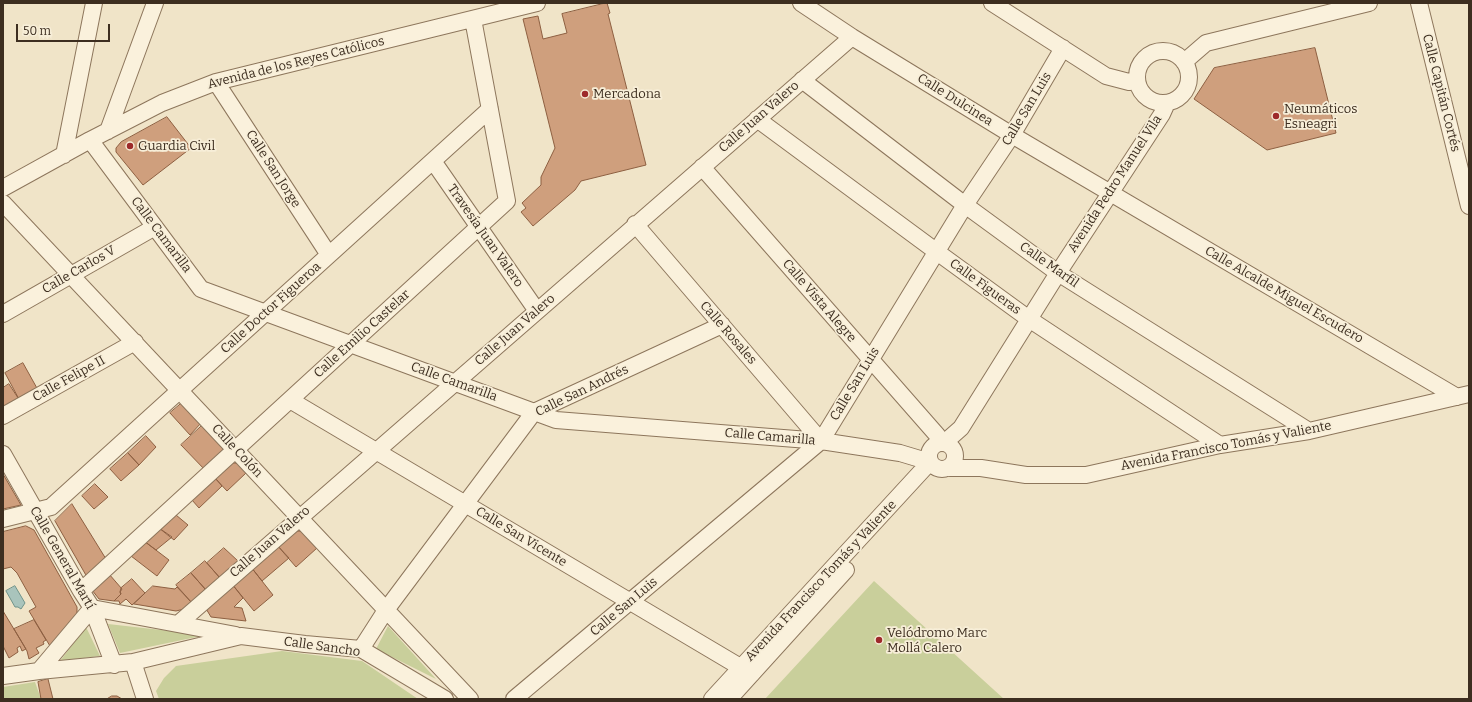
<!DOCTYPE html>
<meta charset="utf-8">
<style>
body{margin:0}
#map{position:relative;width:1472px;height:702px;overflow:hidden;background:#f0e4c8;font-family:Bitter,serif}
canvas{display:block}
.frame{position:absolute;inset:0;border:4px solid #3d2e20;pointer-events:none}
.scale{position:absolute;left:16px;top:24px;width:94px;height:18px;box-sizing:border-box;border:2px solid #3d2e20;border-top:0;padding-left:5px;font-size:12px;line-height:14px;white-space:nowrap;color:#3d2e20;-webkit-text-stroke:3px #f7eed8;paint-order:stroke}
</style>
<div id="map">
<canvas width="1472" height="702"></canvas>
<div class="frame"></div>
<div class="scale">50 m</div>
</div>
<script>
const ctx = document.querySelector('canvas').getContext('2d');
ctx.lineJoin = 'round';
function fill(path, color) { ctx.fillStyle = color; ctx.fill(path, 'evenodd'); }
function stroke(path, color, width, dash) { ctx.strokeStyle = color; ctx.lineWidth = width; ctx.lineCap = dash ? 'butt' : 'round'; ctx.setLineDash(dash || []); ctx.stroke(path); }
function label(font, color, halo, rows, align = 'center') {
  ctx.font = font + ' Bitter,serif'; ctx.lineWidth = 3.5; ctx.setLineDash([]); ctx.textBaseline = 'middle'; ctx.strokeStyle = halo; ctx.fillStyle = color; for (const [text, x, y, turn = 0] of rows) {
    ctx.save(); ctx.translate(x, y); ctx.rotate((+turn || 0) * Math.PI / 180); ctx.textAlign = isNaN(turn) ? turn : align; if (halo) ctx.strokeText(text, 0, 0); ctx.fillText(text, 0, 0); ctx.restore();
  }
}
fill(new Path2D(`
 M874,581L1004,699H765Z
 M108,624L206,635L120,653Z
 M388,626L436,679L376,649Z
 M86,627L100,656L60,661Z
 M282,651L362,661L418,699H159L156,691L164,678L176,666Z
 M35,682L41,699H3V687Z`), '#c9cf9b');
const water = new Path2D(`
 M15,586L25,603L21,609L18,607H15L6,591Z`);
fill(water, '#a9c4bc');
stroke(water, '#6f938a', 1);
const building = new Path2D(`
 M607,3L610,13L608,14L646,165L581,181L575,190L533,226L521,212L526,208L522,203L541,185V177L555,148L523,19L538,16L543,39L567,33L562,14Z
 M1315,48L1336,133L1267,150L1194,99L1214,68Z
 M167,117L191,148L143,185L116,152V148L121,142Z
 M23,363L38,390L20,401L5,373Z
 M9,384L20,401L3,412V388Z
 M182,403L201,423L190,435L170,413Z
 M205,423L225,447L226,455L206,471L181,445Z
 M146,436L156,447L139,465L128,453Z
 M128,453L139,465L121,481L110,469Z
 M233,463H238L246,473L227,491L215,478Z
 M3,474L21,505L3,509Z
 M215,478L222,486L199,508L192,500Z
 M95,484L108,497L94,509L82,496Z
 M72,504L106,559L87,577L55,521Z
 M176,515L188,525L174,540L159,528Z
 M26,526L34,530L77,607V617L50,646L29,611L36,607L17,573L11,567L3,569V532Z
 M159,528L172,537L156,550L144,541Z
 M293,531H302L317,548L296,567L277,545Z
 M144,541L169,560L157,576L131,556Z
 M277,545L289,558L262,581L251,567Z
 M224,548L238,561L220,578L207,563Z
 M205,561L220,578L206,590L191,573Z
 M251,567L273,595L254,611L232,584Z
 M191,573L206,590L192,603L176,585Z
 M109,574L122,589L120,592L121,594L114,601L99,599L92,590Z
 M132,579L145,593L132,605L126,599L120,604L119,601H114L121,594L120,592L121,588Z
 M232,584L243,598L234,607L242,608L246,621L211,617L205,607Z
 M153,586L175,589L177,587L192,603L184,609L176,611L134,604Z
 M3,611L26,649L22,651L20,646L17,648L18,652L9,658L3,646Z
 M34,620L46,640L43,642L44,644L36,648L39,653L29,659L27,651L14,629Z
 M48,679L53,699H41L38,682Z
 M112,696H117L122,699H107Z`);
fill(building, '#cf9f7d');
stroke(building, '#8d5f41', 1);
const minor = new Path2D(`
 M801,3L852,37L1012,135L1457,397
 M992,3L1106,76L1129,82L1137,79
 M1419,3L1469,206
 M1137 77a26 26 0 1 1 52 0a26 26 0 1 1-52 0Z
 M1184,62L1206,43L1369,3
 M802,80L965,205L1058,273L1309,431
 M216,82L329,255
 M757,119L937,252L1029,319L1220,445
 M108,131L155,3
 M90,140L201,289L556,420L821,441L900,453L930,462L712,699
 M64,155L94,3
 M433,161L537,311
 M702,167L937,435L942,443
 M3,188L90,140L162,103L216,82L537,3
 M3,203L470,699
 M635,224L821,441
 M3,314L155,227
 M290,400L752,674
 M3,416L135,342
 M929 456a13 13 0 1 1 26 0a13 13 0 1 1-26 0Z
 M944,443L961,428L1058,273L1162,114L1167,103
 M3,454L81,591L92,608L114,665
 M950,468H981L1026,475H1086L1220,445L1309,431L1469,394
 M3,519L51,507L490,109
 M81,591L507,201L473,19
 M92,608L236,635
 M178,624C402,427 627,232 852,37
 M361,649L386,610L534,412L722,325
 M133,662L145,699
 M39,671L92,608
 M3,676L39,671L133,662L241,636L305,644L361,649L445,699
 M514,699L821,441L965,205L1012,135L1063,48
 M729,699L846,570`);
stroke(minor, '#8d765c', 18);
stroke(minor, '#faf1dc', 16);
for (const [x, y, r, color] of [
 [585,94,4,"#9e2a2b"],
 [1276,116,4,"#9e2a2b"],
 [130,146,4,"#9e2a2b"],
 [879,640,4,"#9e2a2b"]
]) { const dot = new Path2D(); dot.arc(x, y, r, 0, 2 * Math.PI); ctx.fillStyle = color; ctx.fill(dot); stroke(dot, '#f7eed8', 1.5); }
label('13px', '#3d2e20', '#f7eed8', [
 ["Avenida de los Reyes Católicos",296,63,-14],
 ["Calle Capitán Cortés",1441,93,76],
 ["Calle Dulcinea",955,100,32],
 ["Calle San Luis",1027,109,-59],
 ["Calle Juan Valero",759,117,-41],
 ["Calle San Jorge",273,169,57],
 ["Avenida Pedro Manuel Vila",1115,184,-57],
 ["Calle Camarilla",161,235,53],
 ["Travesía Juan Valero",485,236,55],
 ["Calle Marfil",1049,265,35],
 ["Calle Carlos V",79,270,-30],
 ["Calle Figueras",985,287,36],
 ["Calle Alcalde Miguel Escudero",1284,295,30],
 ["Calle Vista Alegre",819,301,49],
 ["Calle Doctor Figueroa",271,308,-42],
 ["Calle Juan Valero",515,330,-41],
 ["Calle Rosales",728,333,49],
 ["Calle Emilio Castelar",362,334,-42],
 ["Calle Felipe II",69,379,-29],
 ["Calle Camarilla",454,382,20],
 ["Calle San Luis",855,384,-59],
 ["Calle San Andrés",582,391,-26],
 ["Calle Camarilla",770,437,5],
 ["Avenida Francisco Tomás y Valiente",1226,446,-11],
 ["Calle Colón",237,451,47],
 ["Calle San Vicente",521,537,31],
 ["Calle Juan Valero",270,542,-41],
 ["Calle General Martí",62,558,60],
 ["Avenida Francisco Tomás y Valiente",821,581,-47],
 ["Calle San Luis",624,607,-40],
 ["Calle Sancho",322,647,8]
]);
label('13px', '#3d2e20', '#f7eed8', [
 ["Mercadona",593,94],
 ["Neumáticos",1284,109],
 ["Esneagri",1284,124],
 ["Guardia Civil",138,146],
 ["Velódromo Marc",887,633],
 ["Mollá Calero",887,648]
], 'left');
</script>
